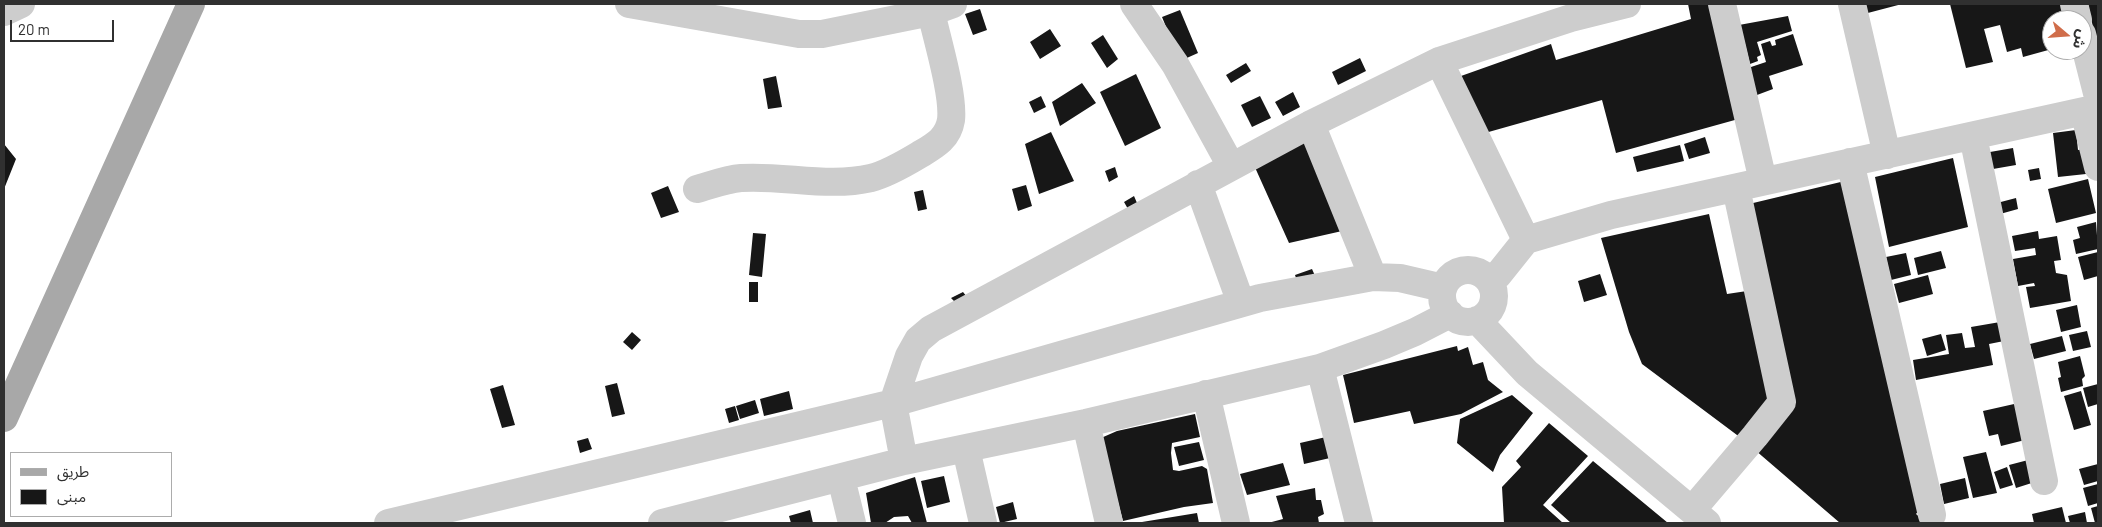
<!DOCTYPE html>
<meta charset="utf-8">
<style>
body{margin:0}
#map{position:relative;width:2102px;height:527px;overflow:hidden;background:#fff;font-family:Barlow,"Noto Sans Arabic",sans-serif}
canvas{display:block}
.frame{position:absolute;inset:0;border:5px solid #303030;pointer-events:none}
.legend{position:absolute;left:10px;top:452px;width:162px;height:65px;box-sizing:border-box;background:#fff;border:1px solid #acacac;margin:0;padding:6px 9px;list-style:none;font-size:15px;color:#303030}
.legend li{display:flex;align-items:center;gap:10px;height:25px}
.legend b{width:25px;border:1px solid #acacac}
.north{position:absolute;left:2042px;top:10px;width:50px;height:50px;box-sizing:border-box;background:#fff;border:1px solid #acacac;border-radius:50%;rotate:108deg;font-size:14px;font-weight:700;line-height:20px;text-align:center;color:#303030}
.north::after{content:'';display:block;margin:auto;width:18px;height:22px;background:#d06d4a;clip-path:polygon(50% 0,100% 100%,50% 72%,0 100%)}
.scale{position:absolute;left:10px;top:20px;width:104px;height:22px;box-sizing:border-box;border:2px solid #303030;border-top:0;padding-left:6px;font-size:15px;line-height:18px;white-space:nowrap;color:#303030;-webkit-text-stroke:4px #fff;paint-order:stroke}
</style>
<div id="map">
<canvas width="2102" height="527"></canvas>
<div class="frame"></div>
<ul class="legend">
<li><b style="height:6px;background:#a8a8a8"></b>طريق</li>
<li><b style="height:14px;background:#171717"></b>مبنى</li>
</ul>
<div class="north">ش</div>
<div class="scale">20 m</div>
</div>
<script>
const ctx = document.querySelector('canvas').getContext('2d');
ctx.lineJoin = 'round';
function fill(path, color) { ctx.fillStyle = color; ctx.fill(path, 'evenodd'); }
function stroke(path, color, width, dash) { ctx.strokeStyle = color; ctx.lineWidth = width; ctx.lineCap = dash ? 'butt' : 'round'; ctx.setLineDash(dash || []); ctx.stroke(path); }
fill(new Path2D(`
 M1688,4H1717L1742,118L1616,153L1602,100L1485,133L1461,76L1551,44L1556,60L1691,19Z
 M1862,4H1902L1864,14Z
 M1950,4H2069L2073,20H2052V49L2023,57L2021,48L2007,52L2000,25L1984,29L1993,62L1966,68Z
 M2088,4H2098V46H2097Z
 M980,9L987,30L973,35L965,14Z
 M1180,10L1198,53L1180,61L1162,17Z
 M1788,16L1792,31L1757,42L1761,55L1757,57L1758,61L1750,64L1741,28L1739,25Z
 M1050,29L1061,46L1040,59L1030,42Z
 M1793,34L1803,65L1769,76L1773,89L1757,95L1748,68L1766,62L1761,44L1770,41L1772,46L1776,45L1775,40Z
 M1103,35L1118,59L1107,68L1091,43Z
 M1360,58L1366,71L1338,85L1332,72Z
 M1246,63L1251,71L1231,83L1226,75Z
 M1136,74L1161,128L1125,146L1100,92Z
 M776,76L782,107L768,109L763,79Z
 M1082,83L1096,103L1060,126L1052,102Z
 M1293,92L1300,107L1283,116L1275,102Z
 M1041,96L1046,107L1034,113L1029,102Z
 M1260,96L1271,118L1252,127L1241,105Z
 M2076,130L2078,150L2083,149L2086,174L2058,177L2053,133Z
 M1051,132L1074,181L1039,194L1025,144Z
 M1705,137L1710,153L1689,159L1684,144Z
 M1308,138L1351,229L1289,243L1253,163Z
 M4,144L16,159L4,189Z
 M1680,145L1684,161L1637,172L1633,157Z
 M2013,148L2016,165L1993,169L1990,152Z
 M1953,158L1968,227L1889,247L1875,177Z
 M1115,167L1118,177L1109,182L1105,171Z
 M2039,168L2041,179L2030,181L2028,170Z
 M2088,179L2096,213L2056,223L2048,189Z
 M1849,180L1923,505L1916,514L1927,523H1840L1755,450L1786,411L1749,204Z
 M1026,185L1032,206L1018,211L1012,189Z
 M668,186L679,212L661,218L651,193Z
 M923,190L927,209L918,211L914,192Z
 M1134,196L1137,203L1128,209L1124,202Z
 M2016,198L2018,209L2000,214L1997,203Z
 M1709,214L1727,294L1747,291L1775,396L1741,438L1642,364L1629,332L1601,238Z
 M2096,222L2098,249L2076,254L2073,240L2080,238L2077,227Z
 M2038,231L2039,239L2057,236L2061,260L2054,261L2056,273L2067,275L2071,301L2030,308L2026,287L2035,286L2034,283L2018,286L2013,259L2036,255L2035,248L2015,251L2012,236Z
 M753,233L766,234L762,277L749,275Z
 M1941,251L1946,268L1918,275L1914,258Z
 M2098,252V276L2084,280L2078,257Z
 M1906,253L1911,275L1891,280L1886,257Z
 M1312,269L1316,278L1298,284L1295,275Z
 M1600,274L1607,295L1584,302L1578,281Z
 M1928,275L1933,294L1899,303L1894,284Z
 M749,282H758V302H749Z
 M963,292L967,297L957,304L951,298Z
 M2077,305L2081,327L2061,332L2056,310Z
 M2006,321L2009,340L1989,344L1993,365L1916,380L1913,360L1949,354L1946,335L1962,333L1965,348L1975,347L1971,327Z
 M2087,331L2091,347L2073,351L2069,335Z
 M632,332L641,340L632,350L623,342Z
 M1941,334L1946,350L1927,356L1922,339Z
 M2062,336L2066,351L2034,359L2030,344Z
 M1457,346L1458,351L1468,347L1473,365L1483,362L1488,380L1503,392L1461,414L1414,424L1410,411L1354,423L1343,375Z
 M2080,356L2085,376L2082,379L2083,386L2061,392L2058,378L2061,377L2058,362Z
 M617,383L625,414L612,417L605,386Z
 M2098,384V404L2088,407L2083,388Z
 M503,385L515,425L502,428L490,389Z
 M789,391L793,409L764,416L760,399Z
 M2081,391L2091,425L2074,430L2064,396Z
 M1512,395L1533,413L1500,455L1493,472L1457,443L1460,419Z
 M755,400L759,413L740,419L736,406Z
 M2023,402L2025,440L2001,446L1998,434L1989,436L1983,411Z
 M735,406L739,420L729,423L725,409Z
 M1195,414L1200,437L1172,443L1171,453L1173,470L1179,471L1202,466L1207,469L1213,503L1184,507L1123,521L1101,438L1117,431Z
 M1549,423L1588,456L1543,505L1563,523H1504L1502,487L1521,467L1516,461Z
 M1326,437L1330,458L1304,464L1300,443Z
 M588,438L592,449L580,453L577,441Z
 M1199,442L1204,460L1179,466L1174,447Z
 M1986,452L1997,493L1973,498L1963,457Z
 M2032,459L2038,481L2016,488L2009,465Z
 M1593,461L1668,523H1571L1551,505Z
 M1283,463L1290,485L1247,495L1240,474Z
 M2098,464V481L2084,485L2079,469Z
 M2007,467L2013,485L2000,489L1994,472Z
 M944,476L950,502L927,508L921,481Z
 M915,477L927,523H912L908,516L894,517L885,523H871L866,493Z
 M1965,478L1969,498L1944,504L1940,484Z
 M2098,484V503L2088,506L2083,488Z
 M1315,488L1316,500H1321L1324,514L1318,517L1319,523H1268L1283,519L1276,496Z
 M1013,502L1017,519L1000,523L996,507Z
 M2098,506V523H2095L2091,508Z
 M2062,507L2066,523H2034L2032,514Z
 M810,510L813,523H791L789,516Z
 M2085,512L2087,523H2070L2068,516Z
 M1197,513L1199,523H1142V522Z`), '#171717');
stroke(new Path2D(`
 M629,4L799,34H822L931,12L953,4
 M1134,4L1175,64L1231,166
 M1722,4L1763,181
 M1852,4L1887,155
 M2074,4L2078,20
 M4,12L21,4
 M2082,34L2098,97
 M1439,61L1526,240
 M2084,111L2098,167
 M1311,124L1373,277
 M1973,136L2044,481
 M1850,162L1932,515
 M1198,184L1241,303
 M697,189C711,185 727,179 741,178C784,175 828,188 871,178C887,174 904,164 919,155C934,146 948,139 951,120C954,95 937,39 931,12
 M1442 296a26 26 0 1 1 52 0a26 26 0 1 1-52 0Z
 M1490,280L1498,275L1526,240L1611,215L2098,108
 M1477,320L1527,373L1707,523
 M1320,368L1359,523
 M1206,394L1236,523
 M1086,423L1109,523
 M966,449L983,523
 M904,461L893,403L909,356L918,340L931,329L1311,124L1439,61L1571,18L1627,4
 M841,478L852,523
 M1692,510L1755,436L1782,402L1736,188
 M388,523L893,403L1260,298L1373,277L1400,278L1443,288
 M662,523L904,461L1086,423L1320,368L1384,345L1415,332L1450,314`), '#cdcdcd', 28);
stroke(new Path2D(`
 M4,418L191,4`), '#a8a8a8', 28);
</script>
